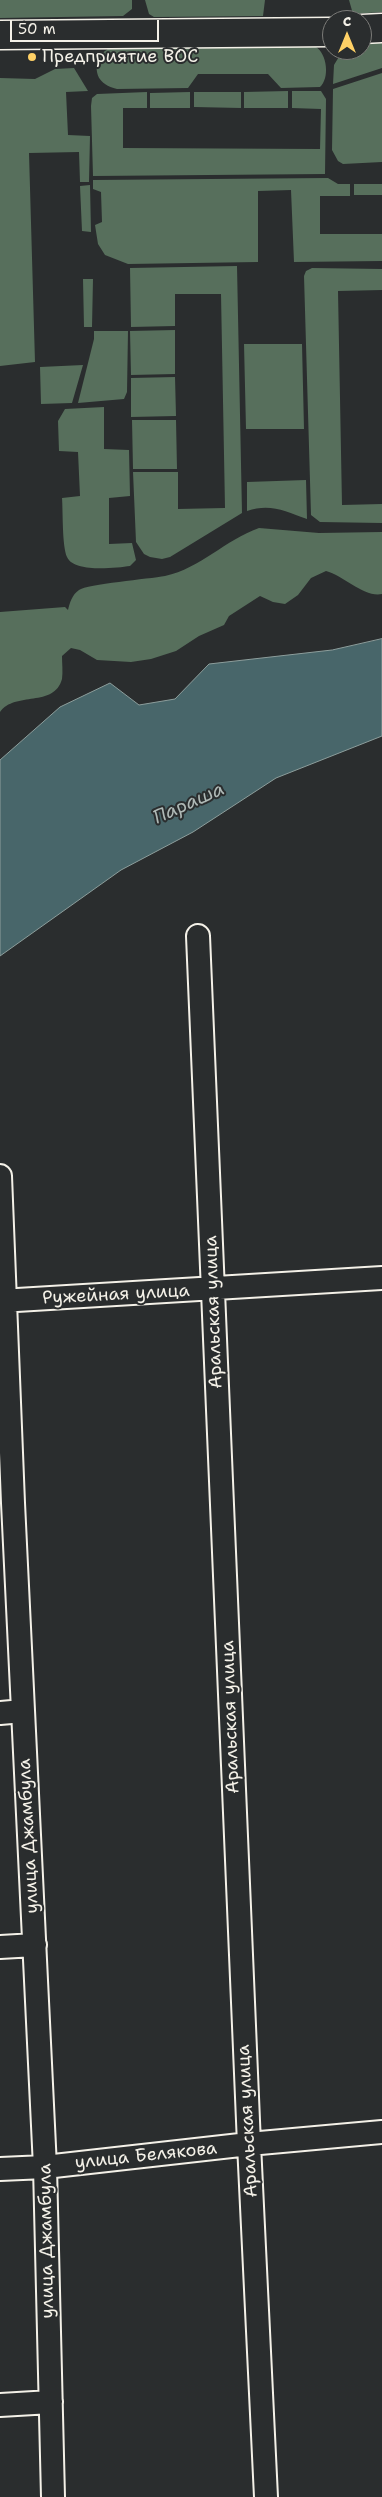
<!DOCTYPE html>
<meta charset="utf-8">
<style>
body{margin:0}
#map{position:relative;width:382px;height:2497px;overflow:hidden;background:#2a2d2e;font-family:"Shantell Sans",sans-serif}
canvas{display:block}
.north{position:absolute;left:322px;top:10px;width:50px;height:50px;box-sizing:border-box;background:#2a2d2e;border:1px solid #7b7b78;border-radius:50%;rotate:0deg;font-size:14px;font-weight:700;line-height:20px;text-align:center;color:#f4f1e8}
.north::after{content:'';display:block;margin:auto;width:18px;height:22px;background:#ffd166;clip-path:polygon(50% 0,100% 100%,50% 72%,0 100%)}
.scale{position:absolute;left:10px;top:20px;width:149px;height:22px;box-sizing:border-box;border:2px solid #f4f1e8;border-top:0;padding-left:6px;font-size:15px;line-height:18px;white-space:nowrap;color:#f4f1e8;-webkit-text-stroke:4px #2a2d2e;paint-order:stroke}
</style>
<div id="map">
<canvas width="382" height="2497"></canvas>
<div class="north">С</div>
<div class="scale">50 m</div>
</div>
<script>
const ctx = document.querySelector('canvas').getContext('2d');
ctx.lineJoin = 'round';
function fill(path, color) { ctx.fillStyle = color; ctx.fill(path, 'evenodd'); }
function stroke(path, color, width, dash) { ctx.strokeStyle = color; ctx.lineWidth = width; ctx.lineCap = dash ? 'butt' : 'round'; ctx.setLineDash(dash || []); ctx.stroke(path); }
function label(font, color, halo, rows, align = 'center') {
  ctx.font = font + ' "Shantell Sans",sans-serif'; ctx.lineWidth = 4; ctx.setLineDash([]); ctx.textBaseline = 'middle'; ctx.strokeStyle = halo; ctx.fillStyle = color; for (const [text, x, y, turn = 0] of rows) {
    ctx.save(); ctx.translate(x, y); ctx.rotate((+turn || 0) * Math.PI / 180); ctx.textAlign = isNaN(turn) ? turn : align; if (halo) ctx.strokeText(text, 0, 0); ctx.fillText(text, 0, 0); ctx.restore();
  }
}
fill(new Path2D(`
 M0,0H132V9L123,16L0,18Z
 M145,0H265L263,16L154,17L149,14Z
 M349,0H382V12L353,14Z
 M382,42V68L333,84L334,65L343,50H362V43Z
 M112,46L316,47C327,54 330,78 320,87L281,88L268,74H198L188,88L117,89C98,84 94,74 98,56Z
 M74,68L88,91L66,92L68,135L90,136L89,182H80L79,152L29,153L35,362L0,366V78L35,79L55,69Z
 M382,73V162L343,164L338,161L332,150L333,89Z
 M288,91V108H244V92Z
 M292,91H321L326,99L325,174L93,176L91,106L92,98L97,94L147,92V108H123V148L320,149L321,109L292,108Z
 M190,92V108H150V93Z
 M194,92H241V108L194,107Z
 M328,178L338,184H350V196H320V234H382V261L294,262L291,190L258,191V262L128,264L105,255L98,244L95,225L102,222L101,192L93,189V180Z
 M354,184H382V195H354Z
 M90,185L91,232L82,231L80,186Z
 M237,266L242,513L170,557L162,559L150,557L144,554L136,542L133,472H178V509L225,508L221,294H175V326L131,327L130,268Z
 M312,268L382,269V290L338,291L342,505L382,504V523L320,522L311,515L304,276L306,271Z
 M83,279H93L92,327H84Z
 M175,330V374L131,375L130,331Z
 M94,331H128L127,392L124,399L78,403L94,339Z
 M244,344H302L304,429H246Z
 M83,365L72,403L41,404L40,367Z
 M175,377L176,416L131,417V378Z
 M104,407V449L129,450L130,496L109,498V544L132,543L136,560L130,566C115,568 74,573 67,557C62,546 63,511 62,498L80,496L78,452L59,451L58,421L65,409Z
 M132,420H176L177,469H133Z
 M306,480L307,519C285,511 270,503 247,511V482Z
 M259,528L319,533L382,532V594C365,598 344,576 326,571L311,578L298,595L285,604L273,602L260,596L229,616L224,625L199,636L176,651L151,659L131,662L97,660L80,650L71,648L62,656C62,663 63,672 62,679C54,708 15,691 0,712V612L65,607L68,610C70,602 72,595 79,590C87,584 149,579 165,576C201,568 225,540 259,528Z`), '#576f5c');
const water = new Path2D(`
 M382,639V736L276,778L193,832L121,870L0,956V760L60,707L110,683L139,705L175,699L209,664L332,650Z`);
fill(water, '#48666a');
stroke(water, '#8d9e9c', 1);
const street = new Path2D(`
 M198,936L249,2144L266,2497
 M0,1176L13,1503L45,2167L53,2497
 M0,1301L382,1278
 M0,1713L23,1711
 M0,1947L35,1945
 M0,2169L45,2167L249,2144L382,2132
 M0,2405L51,2402`);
const secondary = new Path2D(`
 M362,29L382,28
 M0,35L332,32`);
stroke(street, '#f4f1e8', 26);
stroke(secondary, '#f4f1e8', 31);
stroke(street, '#2a2d2e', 22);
stroke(secondary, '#2a2d2e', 28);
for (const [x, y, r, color] of [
 [32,57,5,"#ffd166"]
]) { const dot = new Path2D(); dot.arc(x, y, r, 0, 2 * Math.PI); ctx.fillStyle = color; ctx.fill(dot); stroke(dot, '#2a2d2e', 2); }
label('18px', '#f4f1e8', '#2a2d2e', [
 ["Предприятие ВОС",42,57]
], 'left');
label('18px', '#f4f1e8', '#2a2d2e', [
 ["Ружейная улица",116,1295,-3],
 ["Аральская улица",214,1312,-92],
 ["Аральская улица",231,1717,-92],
 ["улица Джамбула",29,1836,-93],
 ["Аральская улица",248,2121,-93],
 ["улица Белякова",146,2156,-6],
 ["улица Джамбула",47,2241,-91]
]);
label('italic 19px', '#afb9b6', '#2a2d2e', [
 ["Параша",189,804,-24]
]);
</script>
